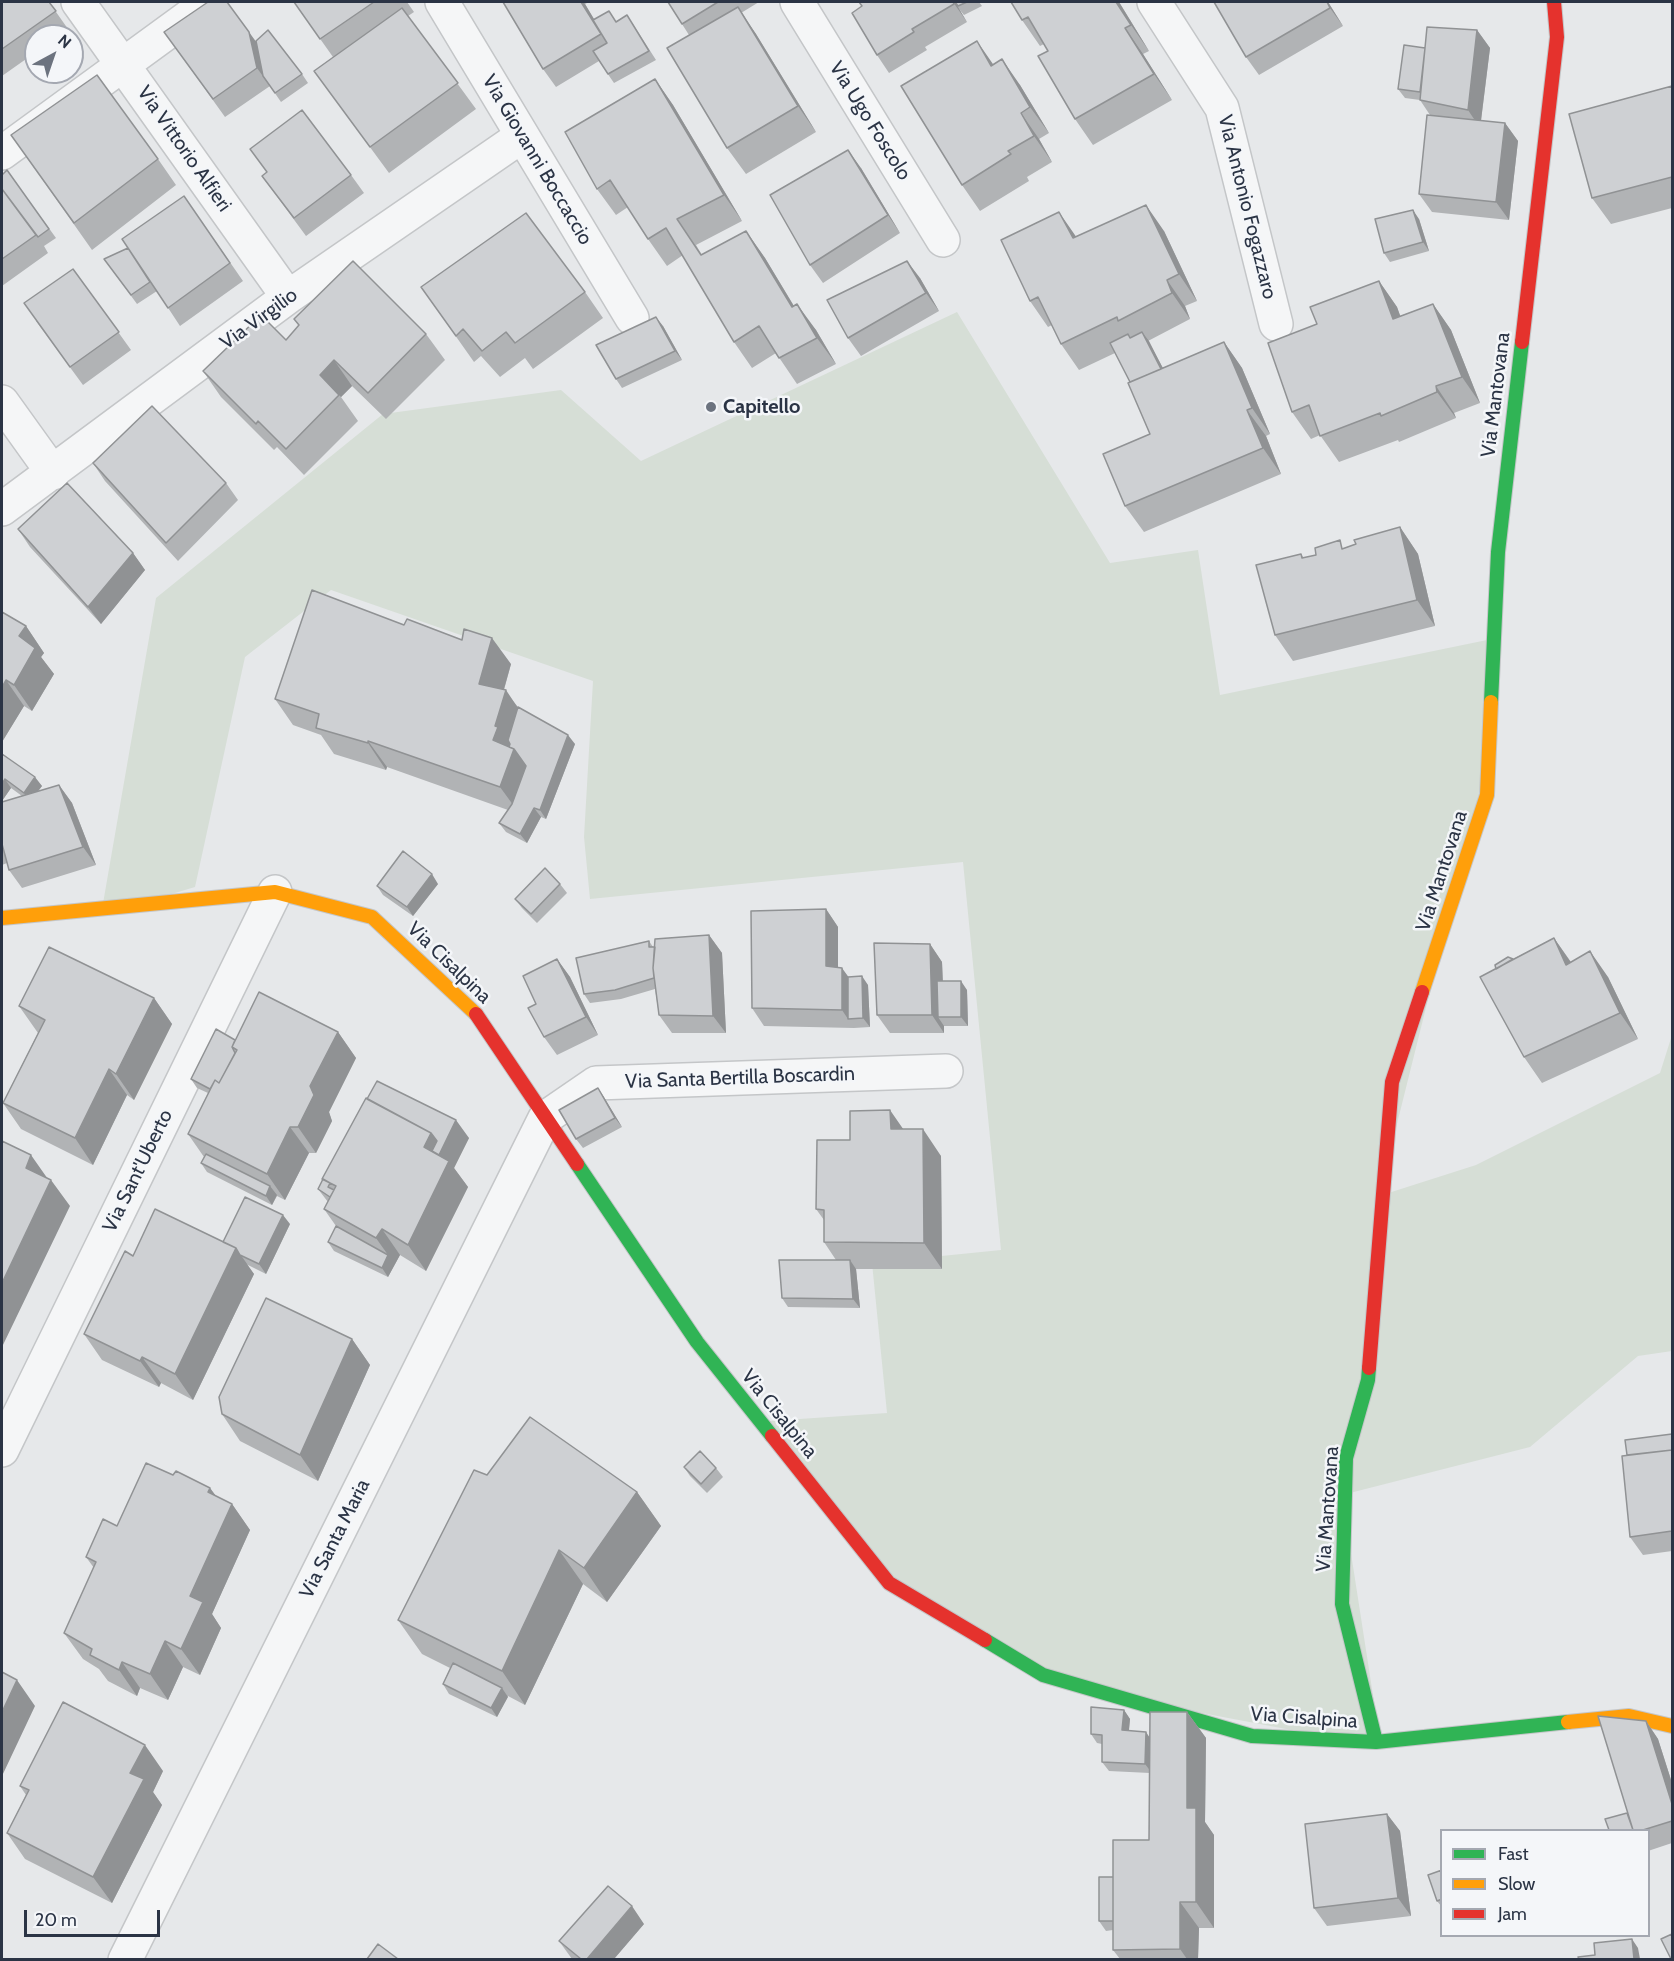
<!DOCTYPE html>
<style>
body{margin:0}
#map{position:relative;width:1674px;height:1961px;overflow:hidden;background:#e6e8ea;font-family:Cabin,sans-serif}
canvas{display:block}
.frame{position:absolute;inset:0;border:3px solid #2b3445;pointer-events:none}
.legend{position:absolute;left:1440px;top:1829px;width:210px;height:108px;box-sizing:border-box;background:#f4f6f9;border:2px solid #a4a8b1;margin:0;padding:8px 10px;list-style:none;font-size:18px;color:#2b3445}
.legend li{display:flex;align-items:center;gap:12px;height:30px}
.legend b{width:30px;border:2px solid #a4a8b1}
.north{position:absolute;left:24px;top:24px;width:60px;height:60px;box-sizing:border-box;background:#f4f6f9;border:2px solid #a4a8b1;border-radius:50%;rotate:40deg;font-size:16px;font-weight:700;line-height:24px;text-align:center;color:#2b3445}
.north::after{content:'';display:block;margin:auto;width:21px;height:27px;background:#6c737f;clip-path:polygon(50% 0,100% 100%,50% 72%,0 100%)}
.scale{position:absolute;left:24px;top:1910px;width:136px;height:27px;box-sizing:border-box;border:3px solid #2b3445;border-top:0;padding-left:8px;font-size:18px;line-height:21px;white-space:nowrap;color:#2b3445;-webkit-text-stroke:4px #f4f6f9;paint-order:stroke}
</style>
<div id="map">
<canvas width="1674" height="1961"></canvas>
<div class="frame"></div>
<ul class="legend">
<li><b style="height:8px;background:#30b455"></b>Fast</li>
<li><b style="height:8px;background:#ff9f0a"></b>Slow</li>
<li><b style="height:8px;background:#e5322d"></b>Jam</li>
</ul>
<div class="north">N</div>
<div class="scale">20 m</div>
</div>
<script>
const ctx = document.querySelector('canvas').getContext('2d');
ctx.lineJoin = 'round';
function fill(path, color) { ctx.fillStyle = color; ctx.fill(path, 'evenodd'); }
function stroke(path, color, width, dash) { ctx.strokeStyle = color; ctx.lineWidth = width; ctx.lineCap = dash ? 'butt' : 'round'; ctx.setLineDash(dash || []); ctx.stroke(path); }
function label(font, color, halo, rows, align = 'center') {
  ctx.font = font + ' Cabin,sans-serif'; ctx.lineWidth = 5; ctx.setLineDash([]); ctx.textBaseline = 'middle'; ctx.strokeStyle = halo; ctx.fillStyle = color; for (const [text, x, y, turn = 0] of rows) {
    ctx.save(); ctx.translate(x, y); ctx.rotate((+turn || 0) * Math.PI / 180); ctx.textAlign = isNaN(turn) ? turn : align; if (halo) ctx.strokeText(text, 0, 0); ctx.fillText(text, 0, 0); ctx.restore();
  }
}
fill(new Path2D(`
 M957,312L1110,563L1198,550L1220,695L1487,640L1480,791L1379,1196L1476,1165L1660,1073L1672,1035V1351L1638,1356L1530,1447L1342,1495L1381,1747L1086,1691L909,1594L756,1422L887,1413L872,1263L1001,1250L963,862L590,899L584,837L593,681L331,590L245,657L195,887L101,915L156,598L383,414L561,390L641,461Z`), '#d6ded6');
const street = new Path2D(`
 M78,2L288,297
 M442,2L632,318
 M797,2L943,240
 M1154,2L1222,108L1276,324
 M2,153L209,2
 M2,402L53,473
 M2,509L288,297L522,136
 M2,1450L275,892
 M125,1960L545,1118L596,1083L946,1071`);
const fast = new Path2D(`
 M1491,702L1498,552L1522,342
 M577,1164L697,1342L772,1436
 M1369,1368L1368,1380L1346,1458L1342,1604L1376,1742
 M985,1640L1043,1675L1252,1736L1376,1742L1568,1722`);
const slow = new Path2D(`
 M2,918L275,892L372,917L476,1014
 M1422,992L1487,795L1491,702
 M1568,1722L1629,1716L1672,1726`);
const jam = new Path2D(`
 M1522,342L1557,37L1554,2
 M476,1014L577,1164
 M1369,1368L1392,1082L1422,992
 M772,1436L889,1583L985,1640`);
stroke(street, '#c4c6c8', 36);
stroke(fast, '#c4c6c8', 16);
stroke(slow, '#c4c6c8', 16);
stroke(jam, '#c4c6c8', 16);
stroke(street, '#f5f6f7', 33);
stroke(fast, '#30b455', 14);
stroke(slow, '#ff9f0a', 14);
stroke(jam, '#e5322d', 14);
fill(new Path2D(`
 M2,2H49L68,29L58,36H36V52L2,76Z
 M294,2H407L414,12L408,16L476,109L389,173L314,71L333,57Z
 M503,2H589L585,4L594,20L616,21L633,24L656,60L614,83L599,61L556,87L543,69Z
 M668,2H759L741,13L756,34L816,132L746,174L727,148L689,35Z
 M859,2H979L982,6L964,15L959,9L967,22L925,47L927,50L889,73L877,55L862,6Z
 M1011,2H1119L1149,51L1143,54L1172,100L1093,145L1075,119L1048,51L1044,44L1040,46L1022,20Z
 M1328,2L1343,26L1259,75L1246,57Z
 M1477,30L1490,48L1481,121L1505,123L1518,141L1509,220L1432,212L1419,194L1430,115L1420,100L1405,98L1398,89L1425,48Z
 M256,41L302,74L308,83L281,102L270,86L225,117L177,50Z
 M993,65L1020,85L1049,133L1039,139L1052,162L1027,177L1029,181L980,211L962,185Z
 M655,79L673,105L742,221L696,245L702,255L746,231L765,258L794,306L816,330L836,364L797,384L776,353L752,368L734,342L683,255L667,266L648,239L628,207L616,215L597,189Z
 M1672,86V208L1611,224L1592,198Z
 M11,135L158,159L176,185L92,250Z
 M861,168L900,233L823,283L810,265Z
 M7,170L56,238L44,246L48,253L2,286V175Z
 M351,175L364,193L306,236L262,176Z
 M184,196L243,281L180,326L157,291L137,304L104,259L128,248Z
 M1419,219L1429,251L1390,262L1384,253Z
 M1164,231L1197,301L1185,306L1190,319L1148,341L1163,368L1224,342L1242,368L1270,434L1266,436L1281,474L1144,532L1125,506L1150,434L1130,382L1115,353L1079,370L1061,344L1052,325L1048,327L1030,301L1076,237Z
 M73,269L131,350L83,385L36,321Z
 M920,278L939,311L861,356L848,338Z
 M1379,281L1397,307L1400,316L1433,304L1451,330L1480,403L1454,413L1456,418L1399,442L1398,440L1339,462L1320,435L1311,439L1292,412L1317,324Z
 M421,287L585,292L603,318L533,369L525,358L500,377L481,356L474,362Z
 M294,319L426,334L445,360L386,419L352,386L341,397L358,421L304,475L277,447L274,450L221,397L203,371L286,340L299,326Z
 M663,326L682,360L622,388L616,379Z
 M93,463L226,483L238,500L178,561L105,481Z
 M1400,527L1418,554L1435,626L1293,661L1275,635L1301,554L1304,558L1346,548Z
 M18,529L133,553L145,570L101,624L30,547Z
 M2,612L26,626L44,653L41,657L54,674L32,711L24,706L2,742Z
 M511,664L504,690L518,707L575,744L546,819L541,817L527,843L506,832L499,823L508,810L387,767L386,770L334,754L321,735L293,725L275,699Z
 M2,753L42,786L38,791L59,785L72,803L96,865L22,888L9,870L7,863L2,865V802L22,796L11,788L2,801Z
 M438,884L413,916L383,895L377,886Z
 M560,884L567,893L537,923L522,908L515,899Z
 M826,909L838,927V968L848,977L868,985L870,1027L854,1028L764,1026L752,1008Z
 M709,935L722,953L726,1033H672L659,1015L655,989L621,999L590,1003L584,994L649,941L653,947H655Z
 M1554,938L1571,962L1608,977L1638,1039L1542,1083L1524,1057L1513,959Z
 M930,944L942,962L943,981L967,990L968,1026H944V1033H890L877,1015Z
 M557,959L570,977L598,1035L557,1055L544,1037L536,1004Z
 M154,998L172,1024L134,1100L127,1095L93,1165L21,1129L3,1103L38,1033L19,1006Z
 M338,1032L356,1058L329,1112L332,1121L316,1153H309L285,1200L277,1196L272,1205L207,1172L201,1163L204,1157L188,1134L208,1093L197,1088L191,1079L235,1040Z
 M598,1088L622,1127L583,1148L576,1139Z
 M366,1098L469,1138L454,1168L468,1187L426,1271L400,1255L388,1277L334,1251L328,1242L336,1226L324,1209L328,1202L318,1189Z
 M903,1129L941,1156L942,1269H856L860,1308L788,1307L782,1298L836,1260L824,1242V1220L816,1209L850,1140Z
 M290,1224L266,1274L246,1264L254,1274L193,1400L161,1383L159,1387L102,1360L84,1334L133,1256L223,1242Z
 M352,1339L370,1365L318,1481L240,1441L222,1414Z
 M1672,1434V1551L1643,1555L1630,1537L1627,1455Z
 M684,1467L716,1468L723,1477L707,1493L690,1476Z
 M173,1475L210,1488L216,1496L232,1504L250,1530L212,1614L221,1628L200,1675L183,1667L168,1700L140,1688L137,1696L108,1681L99,1669L83,1659L64,1633L94,1568L86,1557L117,1526Z
 M487,1475L637,1492L661,1526L607,1602L583,1584L525,1705L508,1696L497,1717L449,1694L443,1684L450,1668L422,1654L398,1620Z
 M1124,1710L1130,1719L1129,1730L1150,1738L1187,1712L1206,1738L1205,1822L1214,1835V1928H1199L1198,1959H1120L1113,1950V1930L1106,1931L1099,1921L1149,1840L1150,1773L1109,1771L1102,1762V1744L1097,1743L1091,1734Z
 M1646,1721L1658,1739L1672,1783V1843L1648,1851V1830H1609L1627,1813Z
 M163,1771L153,1792L162,1805L112,1903L25,1859L7,1833L26,1795L20,1786Z
 M1387,1814L1400,1831L1411,1916L1327,1926L1314,1908Z
 M1442,1870V1907L1437,1901Z
 M644,1924L614,1959H572L559,1941Z`), '#b1b3b5');
fill(new Path2D(`
 M581,2H583L585,4L614,52L601,34Z
 M953,2H955L967,22Z
 M1116,2H1119L1149,51L1131,25Z
 M1327,2H1328L1343,26L1330,8Z
 M738,7L756,34L816,132L798,106Z
 M1125,28L1143,54L1172,100L1154,74Z
 M1477,30L1490,48L1480,128L1468,110Z
 M249,32L262,50L270,86L257,68Z
 M977,41L995,67L991,66Z
 M1002,59L1020,85L1049,133L1030,107Z
 M655,79L673,105L742,221L724,195Z
 M1021,113L1039,139L1052,162L1034,136Z
 M1505,123L1518,141L1509,220L1496,202Z
 M848,150L861,168L900,233L888,215Z
 M1146,205L1164,231L1197,301L1179,274Z
 M1413,210L1419,219L1429,251L1423,242Z
 M1059,212L1077,238H1073Z
 M746,231L765,258L810,333L792,307Z
 M907,261L920,278L939,311L926,293Z
 M1167,280L1185,306L1190,319L1172,293Z
 M1379,281L1397,307L1411,345L1393,319Z
 M797,304L816,330L836,364L817,338Z
 M1433,304L1451,330L1480,403L1462,377Z
 M656,317L663,326L682,360L675,351Z
 M1142,332L1149,341L1177,396L1171,387Z
 M1224,342L1242,368L1270,434L1252,408Z
 M334,360L352,386L341,397L320,375Z
 M1436,386L1454,413L1456,418L1437,392Z
 M1247,410L1266,436L1281,474L1263,448Z
 M1400,527L1418,554L1435,626L1417,600Z
 M133,553L145,570L101,624L88,607Z
 M26,626L44,653L41,657L54,674L32,711L14,685L19,636Z
 M492,638L511,664L498,710L479,684Z
 M6,680L24,706L2,742V687Z
 M506,690L524,717L532,775L519,813L500,787L493,740L495,726Z
 M568,735L575,744L546,819L540,810Z
 M368,741L387,767L386,770L368,743Z
 M35,777L42,786L30,802L24,793Z
 M5,779L11,788L2,801V784Z
 M59,785L72,803L96,865L83,847Z
 M534,808L541,817L527,843L520,834Z
 M432,874L438,884L413,916L407,907Z
 M826,909L838,927V984L826,966Z
 M709,935L722,953L726,1033L713,1016Z
 M1554,938L1572,964L1566,965Z
 M930,944L942,962L944,1017H938L944,1026V1033L932,1015Z
 M1590,951L1608,977L1638,1039L1620,1013Z
 M557,959L570,977L598,1035L586,1017Z
 M842,968L855,986L848,1019L842,1010Z
 M862,976L868,985L870,1027L863,1018Z
 M961,981L967,990L968,1026L961,1017Z
 M154,998L172,1024L134,1100L116,1074Z
 M338,1032L356,1058L329,1112L332,1121L316,1153L298,1127L310,1086Z
 M109,1069L127,1095L93,1165L75,1138Z
 M598,1088L604,1097L622,1127L615,1118Z
 M890,1110L908,1136L891,1129Z
 M456,1120L469,1138L454,1168L468,1187L426,1271L408,1245L424,1147L431,1133Z
 M290,1127L309,1153L285,1200L267,1174Z
 M923,1129L941,1156L942,1269L924,1243Z
 M31,1155L50,1182L26,1168Z
 M51,1180L70,1206L2,1347V1283Z
 M270,1186L277,1195L272,1205L266,1196Z
 M283,1215L290,1224L266,1274L259,1264Z
 M382,1229L400,1255L388,1277L382,1268L388,1255L376,1238Z
 M236,1248L254,1274L193,1400L175,1374Z
 M850,1260L856,1269L860,1308L853,1299Z
 M352,1339L370,1365L318,1481L300,1455Z
 M142,1357L161,1383L159,1387L140,1361Z
 M210,1488L228,1513L232,1504L250,1530L212,1614L221,1628L200,1675L181,1649L208,1492Z
 M637,1492L661,1526L607,1602L584,1568Z
 M559,1550L583,1584L525,1705L502,1671Z
 M165,1641L183,1667L168,1700L150,1674Z
 M122,1662L140,1688L137,1696L119,1670Z
 M17,1680L35,1706L2,1776V1712Z
 M502,1688L508,1697L497,1717L491,1708Z
 M1124,1710L1130,1719L1128,1739L1122,1730Z
 M1187,1712L1206,1738L1205,1822L1214,1835V1928L1196,1902L1187,1808Z
 M1646,1721L1658,1739L1672,1783V1804Z
 M1146,1732L1152,1741V1773L1145,1764Z
 M145,1745L163,1771L153,1792L162,1805L112,1903L93,1877L130,1773Z
 M1387,1814L1400,1831L1411,1916L1398,1898Z
 M1180,1902L1199,1928L1198,1959H1187L1180,1949Z
 M632,1906L644,1924L614,1959H587Z
 M1632,1939L1638,1948L1640,1959H1634Z`), '#909294');
const building = new Path2D(`
 M2,2H49L56,11L2,49Z
 M208,2H227L249,32L257,68L213,99L164,32Z
 M294,2H374L320,39Z
 M503,2H581L601,34L543,69Z
 M668,2H718L682,24Z
 M859,2H953L954,4L912,29L914,32L877,55L852,13L862,6Z
 M955,2H967L958,6Z
 M1011,2H1116L1131,25L1125,28L1154,74L1075,119L1038,56L1048,51L1028,17L1022,20Z
 M1214,2H1327L1330,8L1246,57Z
 M738,7L798,106L727,148L667,48Z
 M402,8L458,83L370,147L314,71Z
 M609,11L616,22L627,15L649,51L608,74L593,51L607,43L593,20Z
 M1427,27L1477,30L1468,110L1420,100Z
 M268,30L302,74L275,93L263,76L256,41Z
 M977,41L991,66L1002,59L1030,107L1021,113L1034,136L1008,151L1011,154L962,185L901,86Z
 M1404,45L1425,48L1420,92L1398,89Z
 M97,75L158,159L74,223L11,135Z
 M655,79L724,195L677,219L701,255L746,231L792,307L797,304L817,338L779,358L759,326L734,342L666,228L648,239L610,180L597,189L565,132Z
 M1672,86V177L1592,198L1569,114Z
 M302,110L351,175L294,218L262,176L267,172L250,149Z
 M1427,115L1505,123L1496,202L1419,194Z
 M848,150L888,215L810,265L770,195Z
 M7,170L49,229L38,237L2,189V175Z
 M2,189L36,235L2,259Z
 M184,196L230,263L168,308L122,239Z
 M1146,205L1179,274L1167,280L1172,293L1118,321L1117,317L1061,344L1038,297L1030,301L1001,240L1059,212L1073,238Z
 M1413,210L1423,242L1384,253L1375,219Z
 M526,213L585,292L515,343L506,332L482,351L463,329L456,336L421,287Z
 M128,248L150,282L131,295L104,259Z
 M353,261L426,334L368,393L334,360L320,375L339,395L286,449L258,421L256,424L203,371L261,315L286,340L299,325L294,319Z
 M907,261L926,293L848,338L827,300Z
 M73,269L119,332L70,367L24,303Z
 M1379,281L1393,319L1433,304L1462,377L1436,386L1437,392L1381,416L1380,413L1320,436L1309,405L1292,412L1268,343L1317,324L1310,307Z
 M656,317L675,351L616,379L596,345Z
 M1142,332L1161,369L1130,382L1110,343L1128,334L1130,338Z
 M1224,342L1252,408L1247,410L1263,448L1125,506L1103,454L1150,434L1128,383Z
 M152,406L226,483L166,543L93,463Z
 M67,483L133,553L88,607L18,529Z
 M1400,527L1417,600L1275,635L1256,565L1301,554L1302,558L1316,555L1315,548L1340,540L1342,549L1356,544L1354,540Z
 M312,590L404,625L407,619L462,640L464,629L492,638L479,684L506,690L495,726L498,727L493,740L514,749L500,787L368,741V743L316,728L319,714L275,699Z
 M2,612L26,626L19,636L35,648L14,685L6,680L2,687Z
 M518,707L568,735L540,810L534,808L520,834L499,823L512,804L526,766L514,749L509,747L510,744L508,740Z
 M2,754L35,777L24,793L5,779L2,784Z
 M59,785L83,847L9,870L2,844V802Z
 M403,851L432,874L407,907L377,886Z
 M545,868L560,884L531,914L515,899Z
 M826,909V966L842,968V1010L752,1008L751,911Z
 M709,935L713,1016L659,1015L653,968L655,939Z
 M1554,938L1566,965L1590,951L1620,1013L1524,1057L1480,977Z
 M649,941V947H655L653,968L654,978L615,990L584,994L576,958Z
 M874,943L930,944L932,1015H877Z
 M49,947L154,998L116,1074L109,1069L75,1138L3,1103L45,1020L19,1006Z
 M1508,957L1513,959L1496,969L1495,965Z
 M557,959L586,1017L544,1037L528,1008L536,1004L523,976Z
 M862,976L863,1018L848,1019V977Z
 M937,981H961V1017H938Z
 M259,992L338,1032L310,1086L314,1095L298,1127H290L267,1174L188,1134L215,1080L219,1083L237,1050L232,1047Z
 M216,1029L235,1040L232,1047L235,1053L219,1083L215,1080L210,1089L191,1079Z
 M377,1081L456,1120L439,1155L432,1151L437,1141L431,1133L367,1099Z
 M598,1088L615,1118L576,1139L559,1110Z
 M366,1098L431,1133L424,1147L449,1161L408,1245L382,1229L376,1238L324,1209L336,1186L322,1179Z
 M890,1110L891,1129H923L924,1243L824,1242V1210L816,1209L817,1140H850V1111Z
 M2,1141L31,1155L26,1168L51,1180L2,1283Z
 M206,1154L270,1186L266,1196L201,1163Z
 M323,1179L330,1183L328,1187L334,1190L330,1197L318,1189Z
 M245,1197L283,1215L259,1264L240,1255L236,1248L223,1242Z
 M155,1209L236,1248L175,1374L142,1357L140,1361L84,1334L125,1251L133,1256Z
 M336,1226L388,1255L382,1268L328,1242Z
 M779,1260H850L853,1299L782,1298Z
 M266,1298L352,1339L300,1455L222,1414L219,1397Z
 M530,1417L637,1492L584,1568L559,1550L502,1671L398,1620L474,1470L487,1475Z
 M1672,1434V1450L1627,1455L1625,1440Z
 M1672,1450V1531L1630,1537L1622,1456Z
 M700,1451L716,1468L701,1484L684,1467Z
 M146,1463L173,1475L176,1471L210,1488L208,1492L232,1504L190,1596L203,1602L181,1649L165,1641L150,1674L122,1662L119,1670L90,1655L92,1649L64,1633L96,1562L86,1557L103,1519L117,1526Z
 M453,1663L502,1688L491,1708L443,1684Z
 M2,1672L17,1680L2,1712Z
 M63,1702L145,1745L130,1773L144,1779L93,1877L7,1833L29,1790L20,1786Z
 M1091,1707L1124,1710L1122,1730L1146,1732L1145,1764L1102,1762V1735L1091,1734Z
 M1150,1712H1187V1808H1196V1902H1180V1949L1113,1950V1840H1149Z
 M1598,1716L1646,1721L1672,1804V1821L1643,1830H1633Z
 M1627,1813L1633,1830H1609L1605,1819Z
 M1387,1814L1398,1898L1314,1908L1305,1824Z
 M1442,1870V1899L1437,1901L1428,1875Z
 M1099,1877H1113V1921H1099Z
 M608,1886L632,1906L587,1959H581L559,1941Z
 M1672,1934V1959H1671L1661,1939Z
 M1632,1939L1634,1959H1579L1578,1957L1595,1955L1594,1943Z
 M378,1944L398,1959H367Z`);
fill(building, '#ced0d3');
stroke(building, '#909294', 1.5);
for (const [x, y, r, color] of [
 [711,407,6,"#6c737f"]
]) { const dot = new Path2D(); dot.arc(x, y, r, 0, 2 * Math.PI); ctx.fillStyle = color; ctx.fill(dot); stroke(dot, '#f4f6f9', 2); }
label('20px', '#2b3445', '#f4f6f9', [
 ["Via Ugo Foscolo",870,121,58],
 ["Via Vittorio Alfieri",184,149,55],
 ["Via Giovanni Boccaccio",537,160,59],
 ["Via Antonio Fogazzaro",1247,207,76],
 ["Via Virgilio",259,319,-36],
 ["Via Mantovana",1496,395,-83],
 ["Via Mantovana",1442,871,-72],
 ["Via Cisalpina",449,963,44],
 ["Via Santa Bertilla Boscardin",740,1078,-2],
 ["Via Sant'Uberto",138,1171,-64],
 ["Via Cisalpina",779,1414,51],
 ["Via Mantovana",1328,1509,-86],
 ["Via Santa Maria",335,1539,-63],
 ["Via Cisalpina",1304,1718,4]
]);
label('bold 20px', '#2b3445', '#f4f6f9', [
 ["Capitello",723,407]
], 'left');
</script>
